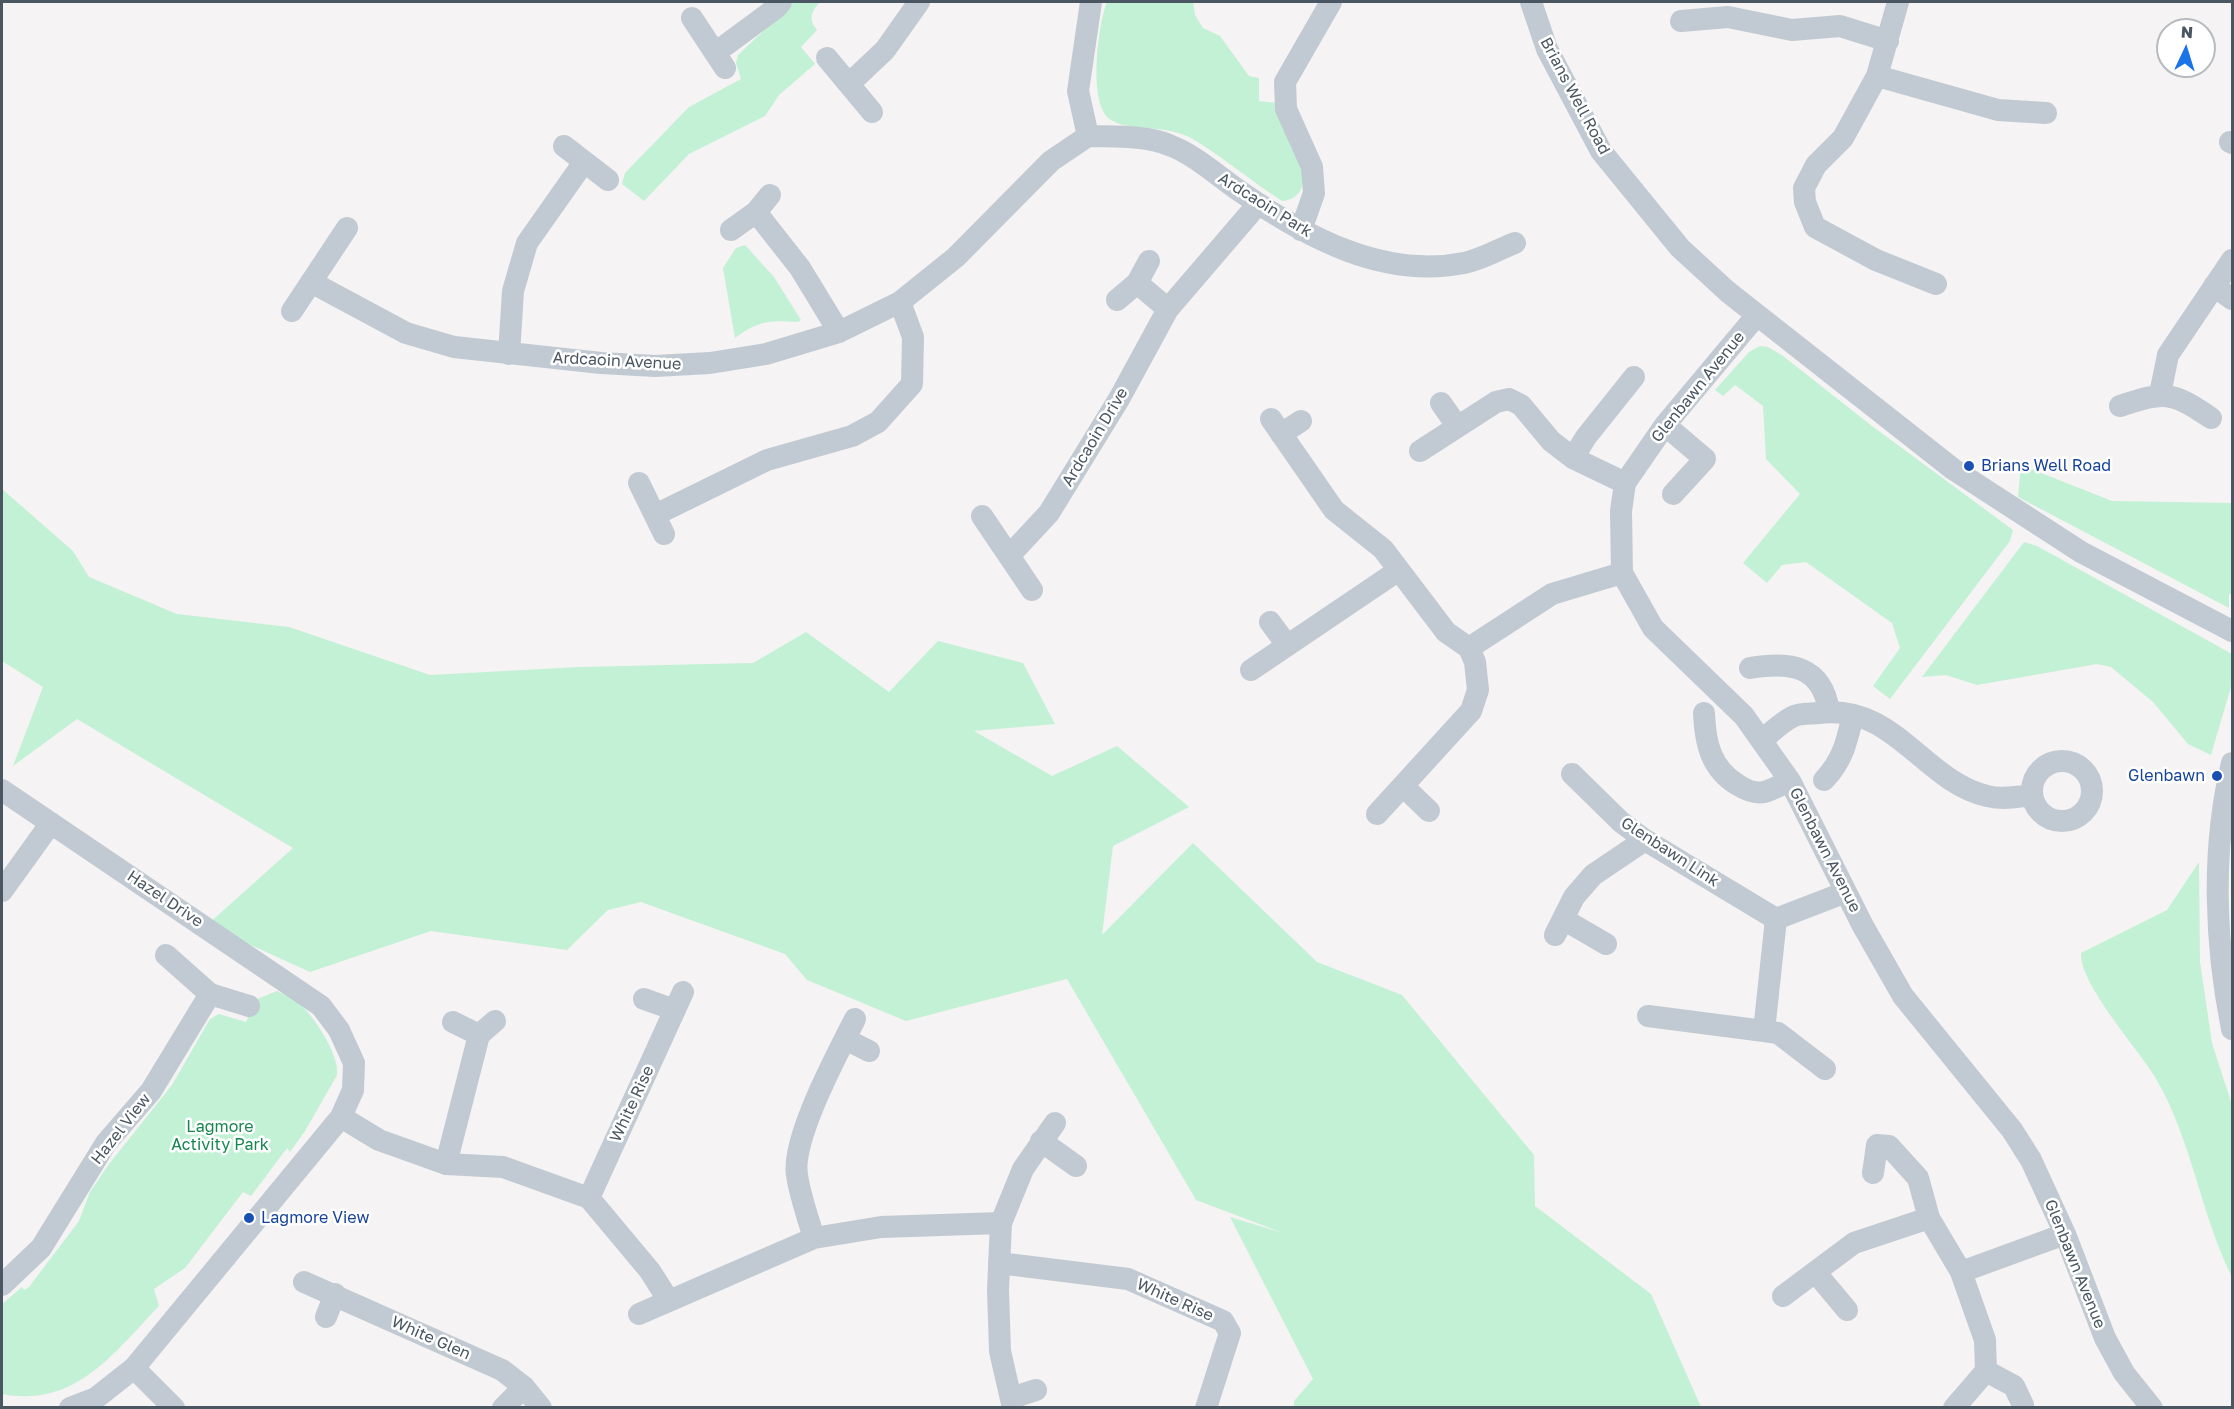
<!DOCTYPE html>
<style>
body{margin:0}
#map{position:relative;width:2234px;height:1409px;overflow:hidden;background:#f5f3f3;font-family:"Golos Text",sans-serif}
canvas{display:block}
.frame{position:absolute;inset:0;border:3px solid #4a5661;pointer-events:none}
.north{position:absolute;left:2156px;top:18px;width:60px;height:60px;box-sizing:border-box;background:#fff;border:2px solid #b7bbc0;border-radius:50%;rotate:4deg;font-size:16px;font-weight:700;line-height:24px;text-align:center;color:#4a5661}
.north::after{content:'';display:block;margin:auto;width:21px;height:27px;background:#1a73e8;clip-path:polygon(50% 0,100% 100%,50% 72%,0 100%)}
</style>
<div id="map">
<canvas width="2234" height="1409"></canvas>
<div class="frame"></div>
<div class="north">N</div>
</div>
<script>
const ctx = document.querySelector('canvas').getContext('2d');
ctx.lineJoin = 'round';
function fill(path, color) { ctx.fillStyle = color; ctx.fill(path, 'evenodd'); }
function stroke(path, color, width, dash) { ctx.strokeStyle = color; ctx.lineWidth = width; ctx.lineCap = dash ? 'butt' : 'round'; ctx.setLineDash(dash || []); ctx.stroke(path); }
function label(font, color, halo, rows, align = 'center') {
  ctx.font = font + ' "Golos Text",sans-serif'; ctx.lineWidth = 5; ctx.setLineDash([]); ctx.textBaseline = 'middle'; ctx.strokeStyle = halo; ctx.fillStyle = color; for (const [text, x, y, turn = 0] of rows) {
    ctx.save(); ctx.translate(x, y); ctx.rotate((+turn || 0) * Math.PI / 180); ctx.textAlign = isNaN(turn) ? turn : align; if (halo) ctx.strokeText(text, 0, 0); ctx.fillText(text, 0, 0); ctx.restore();
  }
}
fill(new Path2D(`
 M794,2H820C811,11 808,20 817,30L801,47L815,64L779,95L765,116L689,154L644,201L622,184L625,173L689,107L741,79L736,63L738,55Z
 M1107,2H1193L1195,15L1203,28L1220,36L1249,76L1259,78V101L1278,103L1291,148L1305,164C1303,183 1304,199 1282,201C1251,181 1223,157 1191,138C1165,124 1130,132 1111,120C1087,106 1098,24 1107,2Z
 M745,245L774,277L801,320L798,322C770,320 759,320 735,338L723,268L736,248Z
 M1760,346L1768,347L1783,356L1872,426L2013,530L2010,541L1890,699L1873,686L1900,648L1892,623L1806,562L1782,565L1767,583L1743,563L1800,494L1766,459L1763,406L1735,385L1723,396L1715,390L1749,352Z
 M2021,465L2112,501L2232,503V594H2229V608L2018,497Z
 M2,489L73,551L89,577L177,614L289,627L430,675L579,667L753,663L806,632L889,692L938,641L1023,663L1055,724L974,731L1052,776L1117,746L1189,807L1113,846L1102,935L1193,843L1317,962L1402,995L1534,1155L1535,1206L1651,1294L1701,1407H1294V1401L1313,1379L1230,1217L1283,1233L1196,1200L1067,979L906,1021L807,980L785,954L641,902L608,910L567,950L431,931L310,972L207,925L293,848L77,719L13,766L43,687L2,661Z
 M2024,542L2037,546L2232,654V683L2211,755L2188,744L2153,702L2111,667L2097,664L1977,685L1946,675L1922,677Z
 M2199,862L2200,962L2212,1043L2232,1105V1277C2200,1213 2192,1139 2155,1077C2137,1047 2080,985 2081,953L2167,910Z
 M277,991C282,994 289,996 294,999C311,1011 340,1054 337,1075L305,1131L290,1152L287,1148L251,1196L243,1192L185,1268L154,1289L159,1306C113,1354 75,1408 2,1394V1304L22,1287L24,1290L29,1287L79,1221L90,1192L109,1164L172,1085L210,1019L219,1014L246,1022L257,999Z`), '#c3f1d5');
stroke(new Path2D(`
 M1531,2L1547,49L1601,151L1680,248L1728,292L1953,469L2081,552L2232,631
 M1898,2L1877,76L1843,138L1816,165L1804,188L1805,202L1815,227L1876,260L1936,284
 M692,18L725,68
 M1681,21L1728,17L1792,30L1840,26L1888,41
 M715,53L776,8L781,2
 M827,58L872,112
 M1877,76L1998,110L2046,113
 M849,84L885,50L919,2
 M1088,136C1113,137 1145,135 1169,145C1194,154 1219,177 1241,192C1306,237 1383,279 1464,263C1481,260 1499,249 1515,243
 M1088,136L1078,91L1091,2
 M2230,142L2232,143
 M564,146L608,180
 M756,212L800,268L839,332
 M731,230L756,212L770,195
 M1301,230L1314,193L1312,167L1286,109L1285,82L1331,2
 M311,282L406,333L454,347L601,363L655,366L710,363L766,354L839,332L900,302L956,257L1051,161L1088,136
 M1137,283L1168,309
 M2214,286L2232,299
 M1117,300L1137,283L1149,261
 M292,311L347,228
 M1757,315L1665,425L1625,483L1621,511L1622,573L1653,628L1744,716L1790,781L1863,926L1903,996L2012,1130L2031,1160L2065,1234L2105,1338L2124,1373L2152,1408
 M509,354L513,291L527,243L584,162
 M2160,394L2168,355L2232,260
 M1441,403L1457,426
 M2120,406C2165,391 2171,391 2211,418
 M1271,419L1334,510L1383,549L1446,632L1469,648L1475,662L1478,690L1471,711L1377,814
 M1665,425L1705,459L1673,494
 M1281,434L1301,421
 M1420,451L1496,402L1509,399L1521,405L1551,441L1573,458L1625,483
 M1573,458L1586,437L1634,377
 M639,483L664,534
 M655,515L767,460L852,436L878,422L912,384L913,337L900,302
 M982,516L1032,590
 M1009,556L1049,513L1119,399L1168,309L1258,204
 M1270,622L1287,645
 M1469,648L1552,594L1622,573
 M1750,668C1791,661 1822,666 1829,711
 M1251,670L1399,570
 M1704,713C1705,743 1711,769 1738,785C1746,790 1755,794 1764,792C1773,790 1782,784 1790,781
 M1763,739C1772,732 1782,722 1792,717C1799,713 1811,714 1819,713C1894,703 1923,781 1987,796C2001,800 2018,797 2032,795
 M2032 791a30 30 0 1 1 60 0a30 30 0 1 1-60 0Z
 M2232,763C2211,849 2215,944 2232,1029
 M1572,774L1621,822L1645,840L1776,919L1846,892
 M1824,780C1843,760 1847,741 1853,715
 M1403,786L1429,811
 M2,790L321,1006L339,1030L354,1063L353,1090L341,1117L134,1368L96,1398L70,1408
 M2,891L51,823
 M1563,919L1606,944
 M1555,935L1574,897L1593,875L1645,840
 M166,955L210,994L249,1006
 M644,999L675,1010
 M1648,1016L1764,1031L1776,919
 M453,1022L479,1035L495,1021
 M1764,1031L1778,1033L1825,1069
 M845,1039L869,1051
 M341,1117L379,1140L446,1164L503,1167L589,1198L650,1271L669,1301
 M1041,1141L1076,1166
 M446,1164L479,1035
 M1873,1173L1877,1145L1889,1146L1918,1178L1929,1218L1961,1272L1985,1340L1986,1371L1954,1408
 M589,1198L683,992
 M814,1238C808,1218 800,1196 797,1175C791,1139 838,1053 855,1019
 M999,1263L1128,1279L1223,1321L1230,1333L1206,1408
 M1961,1272L2065,1234
 M1816,1273L1847,1310
 M304,1282L502,1370L524,1387L541,1408
 M2,1285L41,1248L106,1143L151,1091L210,994
 M1783,1296L1854,1243L1929,1218
 M639,1314L814,1238L881,1227L1001,1223
 M326,1317L335,1294
 M134,1368L174,1408
 M1986,1371L2014,1386L2023,1405
 M1011,1398L1036,1390
 M503,1408L524,1387
 M1013,1408L1000,1351L998,1290L1001,1223L1023,1169L1055,1123`), '#c1cad2', 22);
for (const [x, y, r, color] of [
 [1969,466,6,"#1a4fb4"],
 [2217,776,6,"#1a4fb4"],
 [249,1218,6,"#1a4fb4"]
]) { const dot = new Path2D(); dot.arc(x, y, r, 0, 2 * Math.PI); ctx.fillStyle = color; ctx.fill(dot); stroke(dot, '#fff', 2); }
label('16px', '#4a5661', '#fff', [
 ["Brians Well Road",1575,96,62],
 ["Ardcaoin Park",1265,205,32],
 ["Ardcaoin Avenue",617,361,3],
 ["Glenbawn Avenue",1698,387,-51],
 ["Ardcaoin Drive",1095,437,-59],
 ["Glenbawn Avenue",1825,850,63],
 ["Glenbawn Link",1670,852,33],
 ["Hazel Drive",165,899,34],
 ["White Rise",632,1104,-65],
 ["Hazel View",121,1129,-52],
 ["Glenbawn Avenue",2075,1264,68],
 ["White Rise",1175,1300,24],
 ["White Glen",431,1338,24]
]);
label('16px', '#164399', '#fff', [
 ["Brians Well Road",1981,466],
 ["Glenbawn",2205,776,"right"],
 ["Lagmore View",261,1218]
], 'left');
label('16px', '#17864f', '#fff', [
 ["Lagmore",220,1127],
 ["Activity Park",220,1145]
]);
</script>
